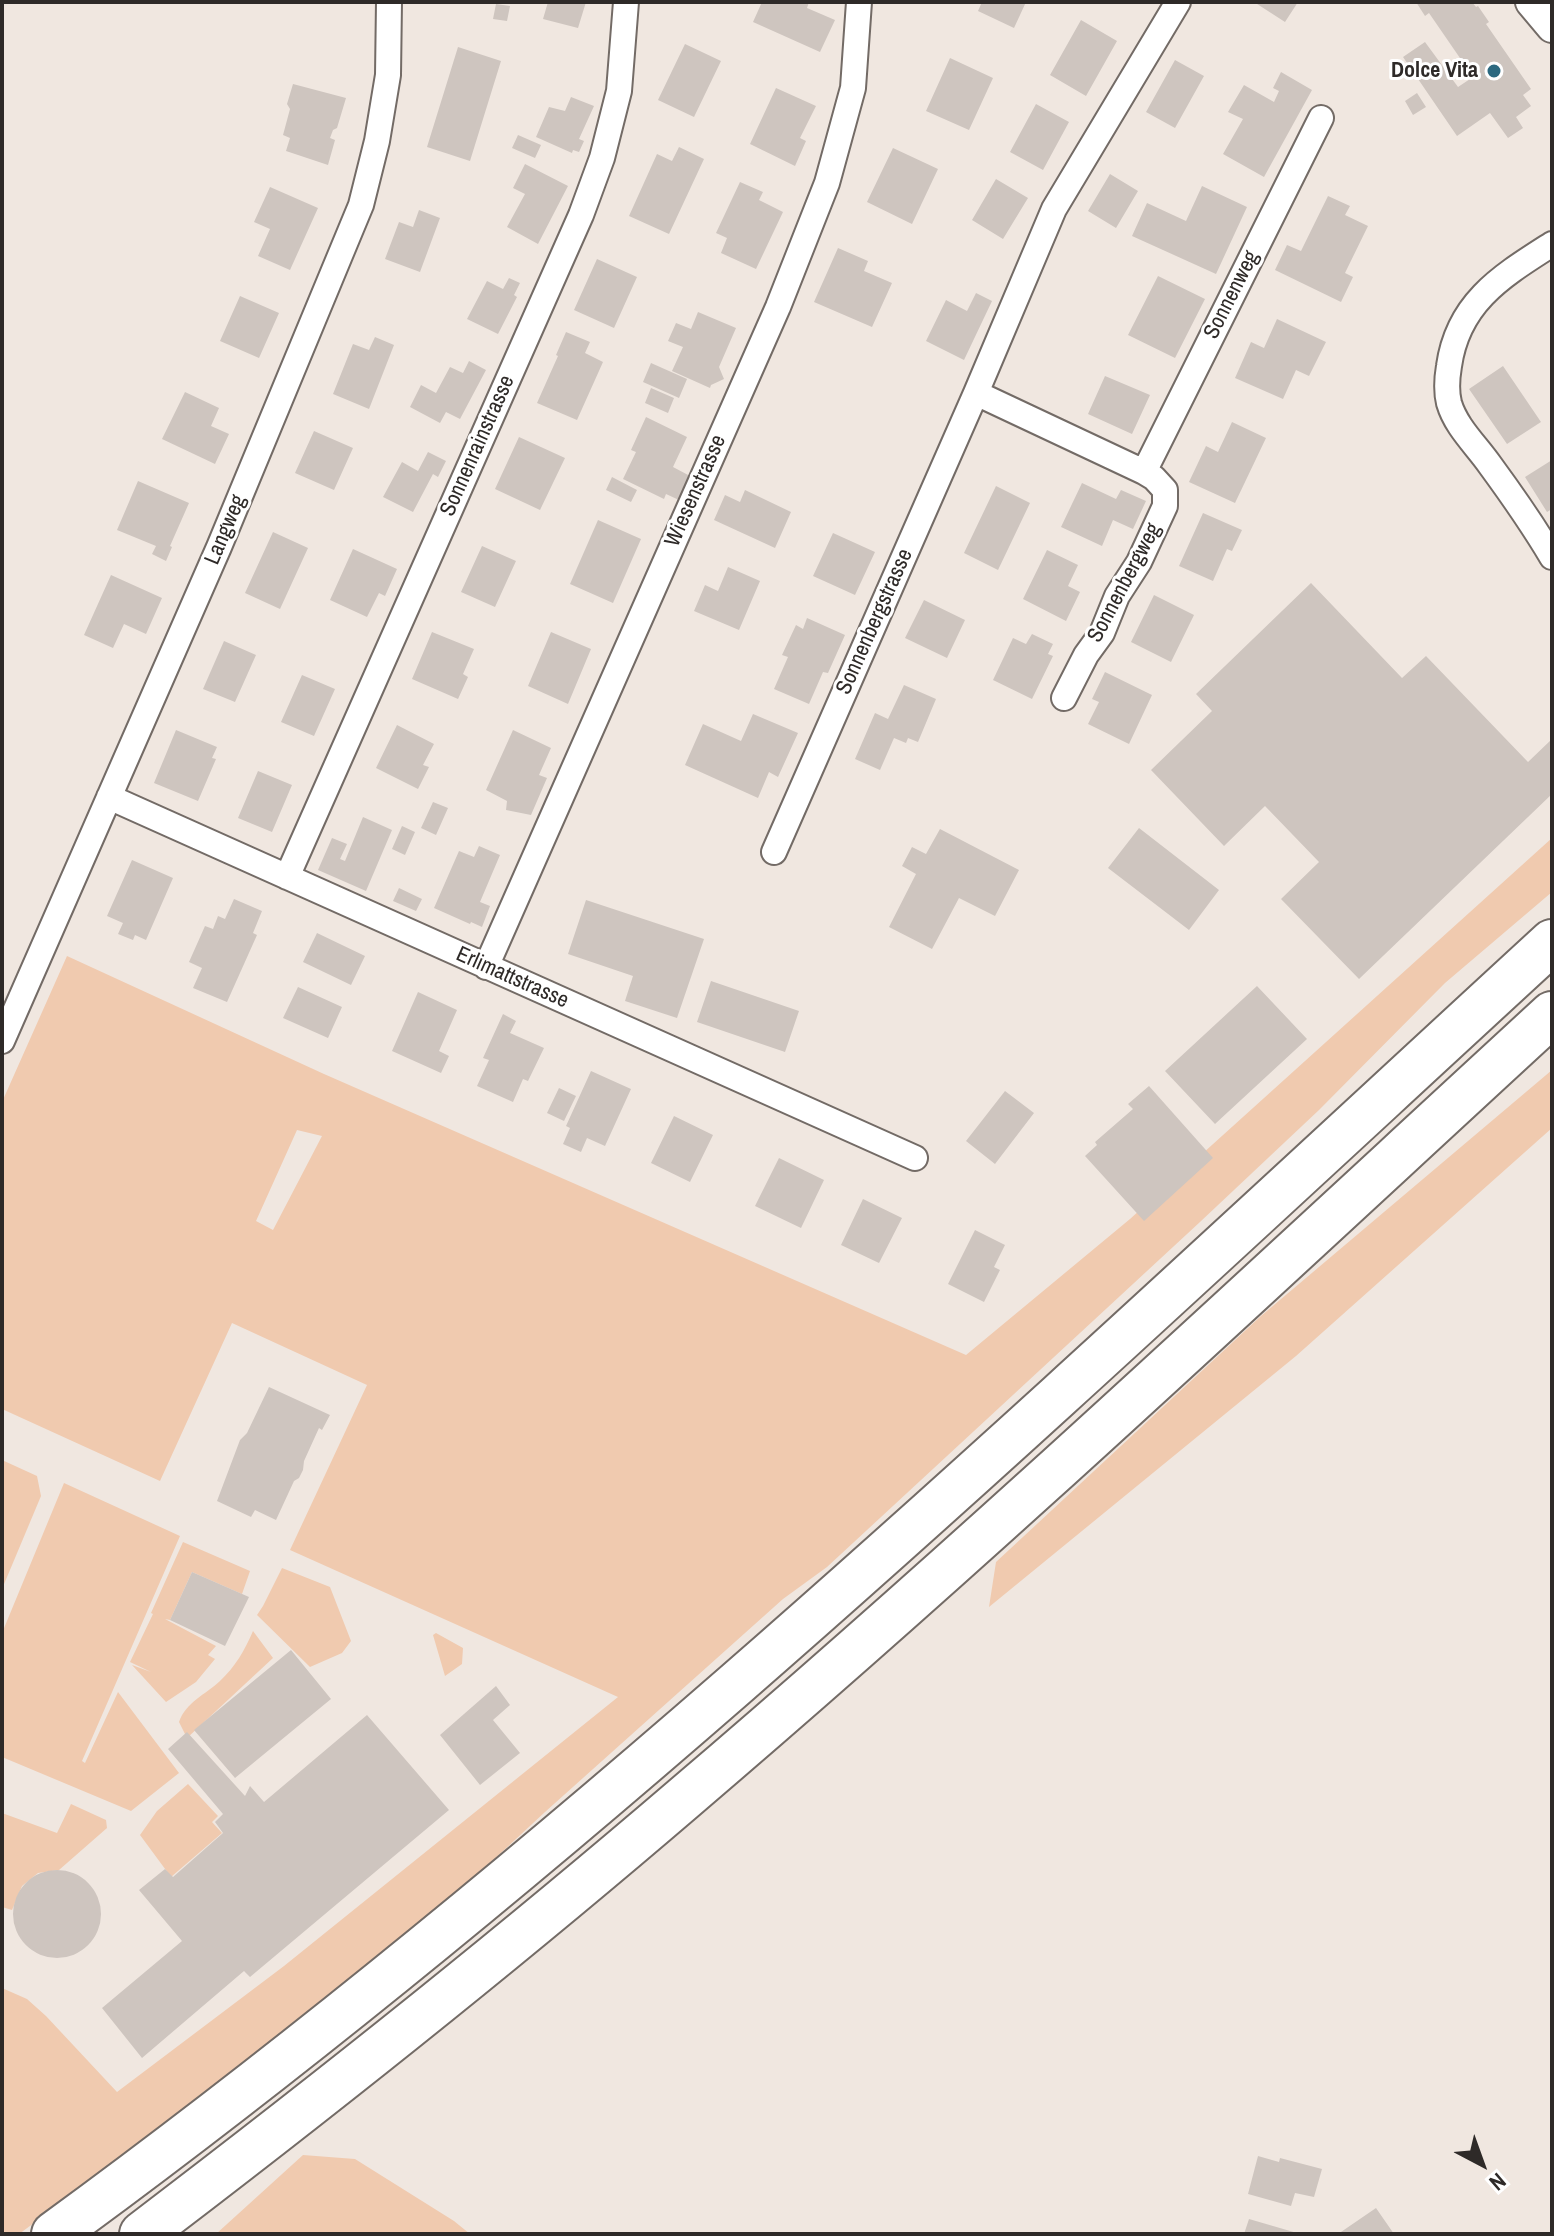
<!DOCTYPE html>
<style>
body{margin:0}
#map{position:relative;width:1554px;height:2236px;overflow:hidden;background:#f0e7e0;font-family:"Archivo Narrow",sans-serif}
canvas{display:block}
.frame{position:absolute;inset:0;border:4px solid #2e2a28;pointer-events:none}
.north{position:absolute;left:1442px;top:2124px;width:80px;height:80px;-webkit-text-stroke:6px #fff;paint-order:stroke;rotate:139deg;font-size:22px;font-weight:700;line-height:32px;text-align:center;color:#2e2a28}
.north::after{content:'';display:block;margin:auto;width:28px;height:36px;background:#2e2a28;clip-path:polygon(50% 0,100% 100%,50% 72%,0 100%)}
</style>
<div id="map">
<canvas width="1554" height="2236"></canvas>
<div class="frame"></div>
<div class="north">N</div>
</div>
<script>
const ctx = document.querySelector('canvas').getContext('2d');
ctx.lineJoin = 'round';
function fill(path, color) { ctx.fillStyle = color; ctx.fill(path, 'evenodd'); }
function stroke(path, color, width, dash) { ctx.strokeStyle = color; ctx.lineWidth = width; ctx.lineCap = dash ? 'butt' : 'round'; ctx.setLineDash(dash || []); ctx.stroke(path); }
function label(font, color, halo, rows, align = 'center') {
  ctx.font = font + ' "Archivo Narrow",sans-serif'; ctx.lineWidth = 6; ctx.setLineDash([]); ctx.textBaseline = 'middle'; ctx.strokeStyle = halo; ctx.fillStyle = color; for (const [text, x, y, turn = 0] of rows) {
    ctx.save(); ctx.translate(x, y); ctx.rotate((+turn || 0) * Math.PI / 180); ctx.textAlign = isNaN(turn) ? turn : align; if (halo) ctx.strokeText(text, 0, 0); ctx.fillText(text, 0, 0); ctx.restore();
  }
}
fill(new Path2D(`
 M1552,838V892L1445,983L1319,1110L1200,1222L827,1567L783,1599L545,1812L432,1917L191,2108L19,2234H2V1988L27,1999L46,2016L117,2092L284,1966L618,1697L290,1550L367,1385L232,1323L160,1481L2,1409V1102L67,956L324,1074L966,1355L1130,1219ZM297,1130L322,1136L273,1230L256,1221Z
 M1552,1070V1128L1296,1356L989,1607L996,1562L1261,1316Z
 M2,1460L37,1476L41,1496L2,1589Z
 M64,1483L180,1536L82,1761L85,1763L118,1692L179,1773L131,1811L2,1757V1633Z
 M183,1542L250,1571L242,1594L192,1572L170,1620L165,1619L216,1646L208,1655L215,1659L196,1682L166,1702L132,1665L151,1672L130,1662L153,1614L151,1613Z
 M282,1568L330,1587L351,1641L342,1653L310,1667L257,1615L263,1606Z
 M253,1631L273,1658L187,1738L179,1722C186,1702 205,1695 220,1681C235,1667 245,1650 253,1631Z
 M436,1633L463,1648L462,1664L445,1676L433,1635Z
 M188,1784L218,1816L212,1822L222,1833L171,1877L140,1835L157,1811Z
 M71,1804L106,1820L107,1828L59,1870L38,1873L22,1886L12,1910L2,1907V1813L57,1833Z
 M303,2155L355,2159L454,2221L470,2234H216Z`), '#f0caaf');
fill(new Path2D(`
 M548,2H586L578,28L543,19Z
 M762,2H809L807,8L835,20L820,52L753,22Z
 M982,2H1026L1014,28L978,11Z
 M1254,2H1298L1285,22Z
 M1416,2H1472L1476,7L1478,6L1489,22L1486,24L1531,89L1523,95L1531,106L1516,117L1523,128L1508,138L1490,113L1457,136L1403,57L1425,42L1458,87L1473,77L1429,13L1425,16Z
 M496,4L510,6L507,21L493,19Z
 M1081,20L1117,41L1086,96L1050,75Z
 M685,44L721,61L694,117L658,100Z
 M458,47L501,61L470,161L427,147Z
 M950,58L993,78L969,130L926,111Z
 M1175,60L1204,76L1175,128L1146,112Z
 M1281,72L1312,90L1264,177L1223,154L1243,119L1228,112L1244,85L1274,102L1279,91L1273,88Z
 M293,84L346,98L337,128L333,130L330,138L335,140L328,165L286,151L290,138L283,135L290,109L287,104Z
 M776,88L816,106L800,138L806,141L795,166L750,144Z
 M1417,93L1426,107L1413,115L1405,101Z
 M571,97L594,106L579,139L584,141L579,152L573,150L572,153L536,137L549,107L565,111Z
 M1036,104L1069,122L1043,170L1010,152Z
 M518,135L541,145L535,158L512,148Z
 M679,147L704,159L669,234L629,216L657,154L672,161Z
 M893,148L938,169L912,224L867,202Z
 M525,164L568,186L538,244L507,227L525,194L513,188Z
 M1110,174L1138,191L1116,228L1088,211Z
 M996,179L1028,198L1003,239L972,220Z
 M740,182L763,192L759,200L783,212L756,269L721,253L727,238L716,233Z
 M1202,186L1247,207L1216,274L1132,236L1147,203L1186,221Z
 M270,187L318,208L290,270L258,256L270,229L254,222Z
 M1328,196L1350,206L1345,215L1368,226L1345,273L1353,277L1341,302L1275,270L1287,245L1301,251Z
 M419,210L440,218L420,272L385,259L399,222L413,227Z
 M838,248L868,261L864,271L892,283L872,327L814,302Z
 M597,259L637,277L614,328L574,310Z
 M1158,276L1205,299L1175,358L1128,335Z
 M509,278L520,283L514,295L517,297L498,334L467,319L487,281L503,289Z
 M976,293L992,301L964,360L926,341L946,300L967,311Z
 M240,296L279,313L259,358L220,341Z
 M698,312L736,328L719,367L724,379L711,385L710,388L672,371L683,347L668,341L676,323L691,329Z
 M1277,319L1326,342L1309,376L1296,370L1283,399L1235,378L1251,342L1264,348Z
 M566,332L590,342L585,353L603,362L577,420L537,403L558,356L556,355Z
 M375,337L394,345L369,409L333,394L353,344L369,350Z
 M469,361L486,370L460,419L446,412L440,423L410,407L421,385L436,393L450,367L463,373Z
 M651,363L687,379L679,398L643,382Z
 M1503,366L1541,422L1507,444L1469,389Z
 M1105,376L1150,395L1132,434L1088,414Z
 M651,388L674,398L668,413L645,403Z
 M185,392L219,408L211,426L229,434L215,464L162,439Z
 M646,417L687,437L673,467L690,476L679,500L666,494L664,499L623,479L636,452L631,450Z
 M1232,422L1266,438L1235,503L1189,482L1206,446L1218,452Z
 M314,431L353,448L334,490L295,473Z
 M519,437L565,458L540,510L495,489Z
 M428,452L446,461L438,477L433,474L413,512L383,497L402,462L418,471Z
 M1552,460V509L1547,512L1525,477Z
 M612,477L637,490L631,502L606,490Z
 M138,481L189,503L170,546L172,547L166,561L152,554L156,546L117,530Z
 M1082,483L1116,499L1121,490L1146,501L1133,529L1113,520L1102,546L1061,527Z
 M996,486L1030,503L998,570L964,553Z
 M745,490L791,512L775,548L714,520L725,495L740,502Z
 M1203,513L1242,530L1232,551L1227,549L1213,581L1179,566Z
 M598,520L641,539L613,603L570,584Z
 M273,532L308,548L280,609L245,593Z
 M833,533L875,552L855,595L813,576Z
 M482,546L516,561L495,607L461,592Z
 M353,549L397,569L385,596L379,593L367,617L330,600Z
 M1047,550L1078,565L1068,586L1080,592L1066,621L1023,599Z
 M728,567L760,581L739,630L694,611L705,585L718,591Z
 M111,575L162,598L146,634L124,624L113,648L84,635Z
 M1311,583L1402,678L1426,656L1528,762L1552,739V794L1359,979L1281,899L1319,862L1265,806L1224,846L1151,770L1212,711L1196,694Z
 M1154,595L1194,615L1171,662L1131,642Z
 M924,600L965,620L947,658L905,638Z
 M807,618L845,635L828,673L823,672L809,704L774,689L788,657L782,655L796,625L803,629Z
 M432,632L474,649L463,674L468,677L458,699L412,679Z
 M551,632L591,649L568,704L528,686Z
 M1032,634L1053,644L1048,654L1053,656L1032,699L993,680L1013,638L1026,644Z
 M224,641L256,655L235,702L203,689Z
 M1105,672L1152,695L1129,744L1088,724L1099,702L1092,699Z
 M302,675L335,689L314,736L281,722Z
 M904,685L936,699L918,742L908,738L906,743L894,738L880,770L855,759L875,713L888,719Z
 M753,714L798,733L778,777L769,772L758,798L685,765L703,724L741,741Z
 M397,725L434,744L423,765L429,767L418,789L376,768Z
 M176,730L217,747L212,758L216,759L198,801L154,783Z
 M513,730L551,748L539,775L547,778L531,815L506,810L507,801L486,790Z
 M258,771L292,785L272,832L238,818Z
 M433,802L448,808L436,835L421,828Z
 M363,817L392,830L366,891L318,870L332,838L347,844L340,859L345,861Z
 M402,826L415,832L405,855L392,849Z
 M1139,828L1219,890L1189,930L1108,868Z
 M940,829L1019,870L995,916L959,898L932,949L889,927L916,874L902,866L912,847L926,854Z
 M479,846L500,855L480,902L490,906L482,927L471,922L470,924L434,908L459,851L474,857Z
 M132,860L173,878L146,940L135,935L133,940L118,934L123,923L107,916Z
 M399,888L422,899L416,911L393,901Z
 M234,899L262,911L253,933L257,935L227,1002L193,988L202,968L189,962L205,926L213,929L218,916L225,919Z
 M586,900L704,939L677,1018L625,1001L633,976L568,954Z
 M317,933L365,956L351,985L303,962Z
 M711,981L799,1011L785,1052L697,1022Z
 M1257,986L1307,1039L1215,1124L1165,1071Z
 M298,987L342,1007L328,1038L283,1018Z
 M418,992L457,1010L439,1051L449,1056L441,1073L392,1051Z
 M503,1014L516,1021L510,1033L544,1048L528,1081L523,1079L513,1102L477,1086L489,1060L483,1058Z
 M591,1071L631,1089L605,1146L587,1138L581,1152L563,1144L570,1128L566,1126Z
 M1149,1086L1213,1158L1144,1221L1085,1156L1097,1145L1095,1142L1133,1109L1128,1104Z
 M559,1088L576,1096L564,1121L547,1113Z
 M1005,1091L1034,1113L995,1164L966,1141Z
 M674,1116L713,1135L690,1182L651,1163Z
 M779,1158L824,1180L801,1228L755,1206Z
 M863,1199L902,1218L879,1263L841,1245Z
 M975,1230L1005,1245L994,1267L1000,1270L984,1302L948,1284Z
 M269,1387L330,1415L322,1430L319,1428L304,1461L303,1470L299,1478L294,1481L276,1520L255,1510L251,1517L217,1501L240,1440L247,1433Z
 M192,1572L249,1597L225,1646L170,1620Z
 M291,1650L331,1699L235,1778L194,1730Z
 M496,1686L510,1705L493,1720L520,1753L480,1785L440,1735Z
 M367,1715L449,1810L250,1977L244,1971L142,2058L102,2008L182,1941L139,1890L165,1869L173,1877L223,1833L215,1822L223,1814L168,1749L187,1732L245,1796L250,1786L264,1802Z
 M13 1914a44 44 0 1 1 88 0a44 44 0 1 1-88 0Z
 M1258,2156L1279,2162L1280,2158L1322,2169L1314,2197L1295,2193L1291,2206L1248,2194Z
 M1376,2208L1394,2234H1338Z
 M1249,2219L1297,2233L1296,2234H1244Z`), '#cec5bf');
const minor = new Path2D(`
 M1552,244C1502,276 1458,302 1449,366C1447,378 1446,391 1449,403C1456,427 1476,445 1490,465C1512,495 1533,525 1552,557
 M976,393L1144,472L1154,478L1165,490V506L1139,562L1117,596L1102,633L1086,655L1064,698
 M1144,472L1321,118
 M109,797L915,1158
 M774,852L976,393L1054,209L1178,2
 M287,877L581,215L602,158L619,91L626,2
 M486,967L778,307L827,183L853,88L859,2
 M2,1041L219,547L361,205L377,141L388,75L389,2`);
const tertiary = new Path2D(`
 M1531,2L1552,27`);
const motorway = new Path2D(`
 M54,2234C587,1845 1067,1388 1552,942
 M142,2234C326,2094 507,1950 683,1799C980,1546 1265,1278 1552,1014`);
stroke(minor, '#736b66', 28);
stroke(tertiary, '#736b66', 34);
stroke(motorway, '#736b66', 48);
stroke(minor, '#fff', 24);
stroke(tertiary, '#fff', 30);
stroke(motorway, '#fff', 44);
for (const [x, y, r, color] of [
 [1494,71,8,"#2c6980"]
]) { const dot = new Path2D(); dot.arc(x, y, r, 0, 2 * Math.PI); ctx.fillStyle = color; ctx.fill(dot); stroke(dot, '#fff', 3); }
label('bold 22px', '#2e2a28', '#fff', [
 ["Dolce Vita",1478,71]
], 'right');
label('22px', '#2e2a28', '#fff', [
 ["Sonnenweg",1232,295,-63],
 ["Sonnenrainstrasse",478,446,-66],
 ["Wiesenstrasse",696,491,-66],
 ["Langweg",226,530,-67],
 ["Sonnenbergweg",1125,583,-62],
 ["Sonnenbergstrasse",875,622,-66],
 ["Erlimattstrasse",512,978,24]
]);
</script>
